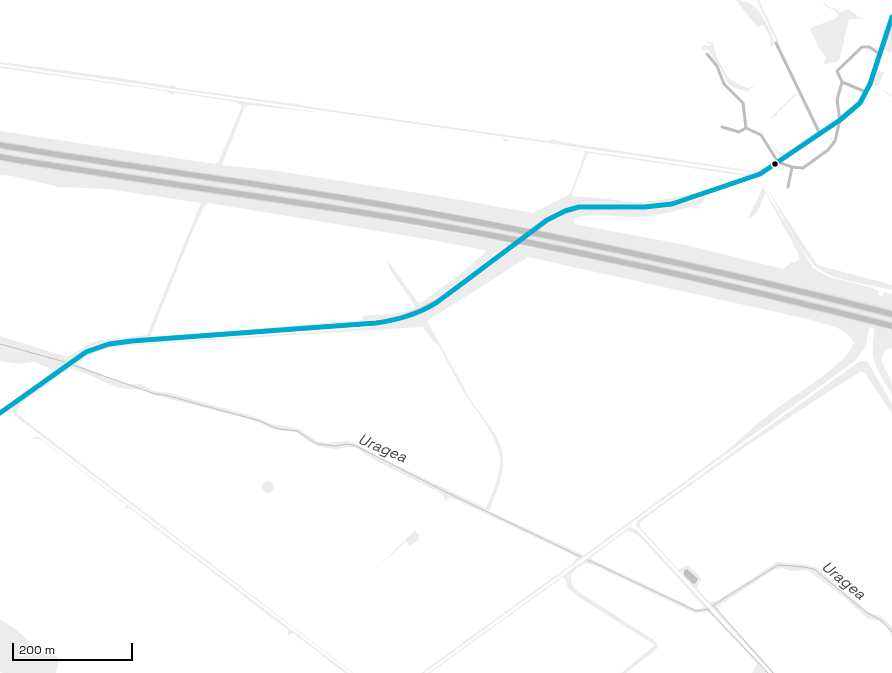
<!DOCTYPE html>
<style>
body{margin:0}
#map{position:relative;width:892px;height:673px;overflow:hidden;background:#fff;font-family:"Space Grotesk",sans-serif}
canvas{display:block}
.scale{position:absolute;left:12px;top:643px;width:121px;height:18px;box-sizing:border-box;border:2px solid #000;border-top:0;padding-left:5px;font-size:12px;line-height:14px;white-space:nowrap;color:#000;-webkit-text-stroke:3px #fff;paint-order:stroke}
</style>
<div id="map">
<canvas width="892" height="673"></canvas>
<div class="scale">200 m</div>
</div>
<script>
const ctx = document.querySelector('canvas').getContext('2d');
ctx.lineJoin = 'round';
function fill(path, color) { ctx.fillStyle = color; ctx.fill(path, 'evenodd'); }
function stroke(path, color, width, dash) { ctx.strokeStyle = color; ctx.lineWidth = width; ctx.lineCap = dash ? 'butt' : 'round'; ctx.setLineDash(dash || []); ctx.stroke(path); }
function label(font, color, halo, rows, align = 'center') {
  ctx.font = font + ' "Space Grotesk",sans-serif'; ctx.lineWidth = 3.5; ctx.setLineDash([]); ctx.textBaseline = 'middle'; ctx.strokeStyle = halo; ctx.fillStyle = color; for (const [text, x, y, turn = 0] of rows) {
    ctx.save(); ctx.translate(x, y); ctx.rotate((+turn || 0) * Math.PI / 180); ctx.textAlign = isNaN(turn) ? turn : align; if (halo) ctx.strokeText(text, 0, 0); ctx.fillText(text, 0, 0); ctx.restore();
  }
}
fill(new Path2D(`
 M736,0C760,0 767,26 776,44L770,47C773,40 767,31 763,25L757,27Z
 M757,0H759L779,42L777,43Z
 M822,0L829,7L837,9L840,13L848,9C853,11 857,16 862,19H849L839,61L823,65L826,57L818,46L810,28L835,19L838,15L835,10L826,7Z
 M892,21V50L890,53L883,49Z
 M707,41L713,43L716,56L729,79L747,88L755,86L747,91C726,87 728,83 719,66C715,59 711,57 709,50L702,49V45L710,46L711,44L707,43Z
 M0,62L113,77L170,86L172,85L178,88L295,104L296,103L304,106L548,141L553,139L561,142L753,171L765,169L756,173L27,68L0,64Z
 M0,66L752,175L751,177C720,187 688,199 656,204C617,210 578,195 543,219L550,221C577,205 596,210 625,210C653,211 682,207 707,195L702,203L697,205C678,210 659,216 639,217C619,218 593,210 574,219V224L686,245L783,269L792,262H796L799,260V255L767,195L765,194L758,211L751,218H748L763,187L813,268L829,277L873,288L879,292L878,295L883,296L884,292L892,294V310C732,270 572,234 410,205C274,181 136,165 0,141V131L215,164L219,161L242,106L236,102L177,93L171,95L166,91L0,68ZM248,105L324,113L502,139L506,142L511,140L583,151L585,153L571,192L567,196L533,213L438,196L270,170L222,165L244,109ZM589,153L746,176C724,187 660,203 635,202C614,201 594,196 573,197L572,195L586,157Z
 M879,72H885L877,87L892,95V97L872,83L876,73Z
 M796,93L800,95L817,133L782,157L774,150L770,143L777,151L784,154L815,133L816,131L800,96L797,94L777,113V116L770,118Z
 M0,149C152,173 304,192 455,220C602,247 747,280 892,317V323C747,286 602,253 455,226C304,198 152,179 0,154Z
 M0,160C138,185 277,201 415,226C575,254 734,289 892,330V348L885,350C877,362 887,370 891,381C892,385 892,390 892,394C877,369 868,360 875,329L869,327L866,346L855,361L424,673H421L573,563L576,559L575,556L450,497L445,501L443,494L378,462L356,448L348,447L335,449L320,447L309,442L296,432L272,429L253,420L153,395L142,388C116,395 94,372 69,369L19,405L17,414L353,673H352L18,418L12,412V408L81,358L84,359L78,364L93,372L128,384H141L153,391L170,393L255,417L272,424L299,429L317,441L327,443L348,441L355,443L377,456L486,508C510,457 502,447 471,403C458,385 449,363 438,344L434,343L423,327L134,345L100,350L89,356L88,354L107,346L120,345L355,329L398,322L426,312L440,304L515,248L506,246L430,303L406,315L391,318L348,323L118,340L88,349L56,371L34,362L19,364L0,361V336L67,357L91,343L101,340L147,335L201,203L108,189L59,187L12,176L0,175ZM208,203L420,238L485,250L486,252L454,279L419,304L388,261C388,274 411,294 415,308C399,315 381,314 363,316V320L152,337L151,334L191,235L204,207ZM528,257L812,320C829,326 845,326 854,343C846,364 798,393 779,407C761,420 745,434 729,449L584,555L489,511C496,493 504,477 503,458C501,434 482,418 470,399C456,373 442,347 427,321Z
 M766,187L816,263L821,266L892,285V290C870,284 837,282 819,269C804,260 776,204 766,187Z
 M860,361H866L869,364L892,404V414L865,373L860,372C785,419 711,469 640,522V527L678,569H680L687,565L698,574L701,580L697,587L699,591L710,602H715L777,562L808,565L817,568L870,613L881,616L892,626V637L886,626L878,621L867,618L840,594L807,570L791,571L783,568L775,569L717,607L720,613L775,673H772L636,525L637,521Z
 M37,436L339,666L348,673H345L293,633L288,635V630L129,508L125,509L126,505L40,439H34Z
 M262 487a6 6 0 1 1 12 0a6 6 0 1 1-12 0Z
 M630,527L636,529L769,673H752L757,663L709,612L694,613L596,566L585,563C572,572 565,576 577,591L654,640L658,645L657,649L626,673H621L655,645L577,596L568,588L566,580L563,577L430,673H428ZM627,531L633,532L643,540L704,607L701,609H696L593,560L591,558L595,554Z
 M415,530L419,535L418,541L410,546L406,541L372,573Z
 M0,620C18,628 29,643 45,653L48,651L53,652L59,660L56,673H3L0,671Z`), '#ececec');
fill(new Path2D(`
 M687,569L698,579L696,583L693,584L684,575V571Z`), '#bfbfbf');
stroke(new Path2D(`
 M0,344L65,362
 M73,365L155,394L165,395L260,421L278,429L297,431L317,444L336,446L347,444L356,446L446,492L581,557
 M588,560L696,611L709,609
 M712,606L778,565C790,566 802,566 814,569L867,613L881,620L892,632
 M714,606L773,673
 M708,610L768,673`), '#bfbfbf', 1);
const motorway = new Path2D(`
 M0,145C114,165 229,179 343,198C528,229 711,268 892,314
 M0,157C139,181 280,198 419,222C578,250 736,286 892,326`);
stroke(motorway, '#dbdbdb', 8);
stroke(new Path2D(`
 M776,43L820,134
 M707,54L717,66L724,84L743,103L746,128L761,135L778,162L792,167L803,168L828,150L835,141L840,120L837,100L842,82
 M866,92L842,82L837,71L862,47H869L880,54
 M722,127L739,132L746,128
 M788,187L792,167`), '#bebebe', 3);
stroke(new Path2D(`
 M547,220L565,211L579,207H645L672,204L760,174L840,120L860,103L870,84L892,17
 M0,413L86,352L109,344L132,341L376,323C429,316 462,284 503,253`), '#bebebe', 4);
stroke(motorway, '#bebebe', 5.5);
stroke(new Path2D(`
 M503,253L547,220`), '#bebebe', 4);
stroke(new Path2D(`
 M0,413L86,352L109,344L132,341L376,323C398,320 417,315 436,303L547,220L565,211L579,207H645L672,204L760,174L840,120L860,103L870,84L892,17`), '#00a9ce', 5);
for (const [x, y, r, color] of [
 [775,164,3.5,"#000"]
]) { const dot = new Path2D(); dot.arc(x, y, r, 0, 2 * Math.PI); ctx.fillStyle = color; ctx.fill(dot); stroke(dot, '#fff', 1.5); }
label('italic 15px', '#444', '#fff', [
 ["Uragea",382,449,23],
 ["Uragea",843,581,39]
]);
</script>
